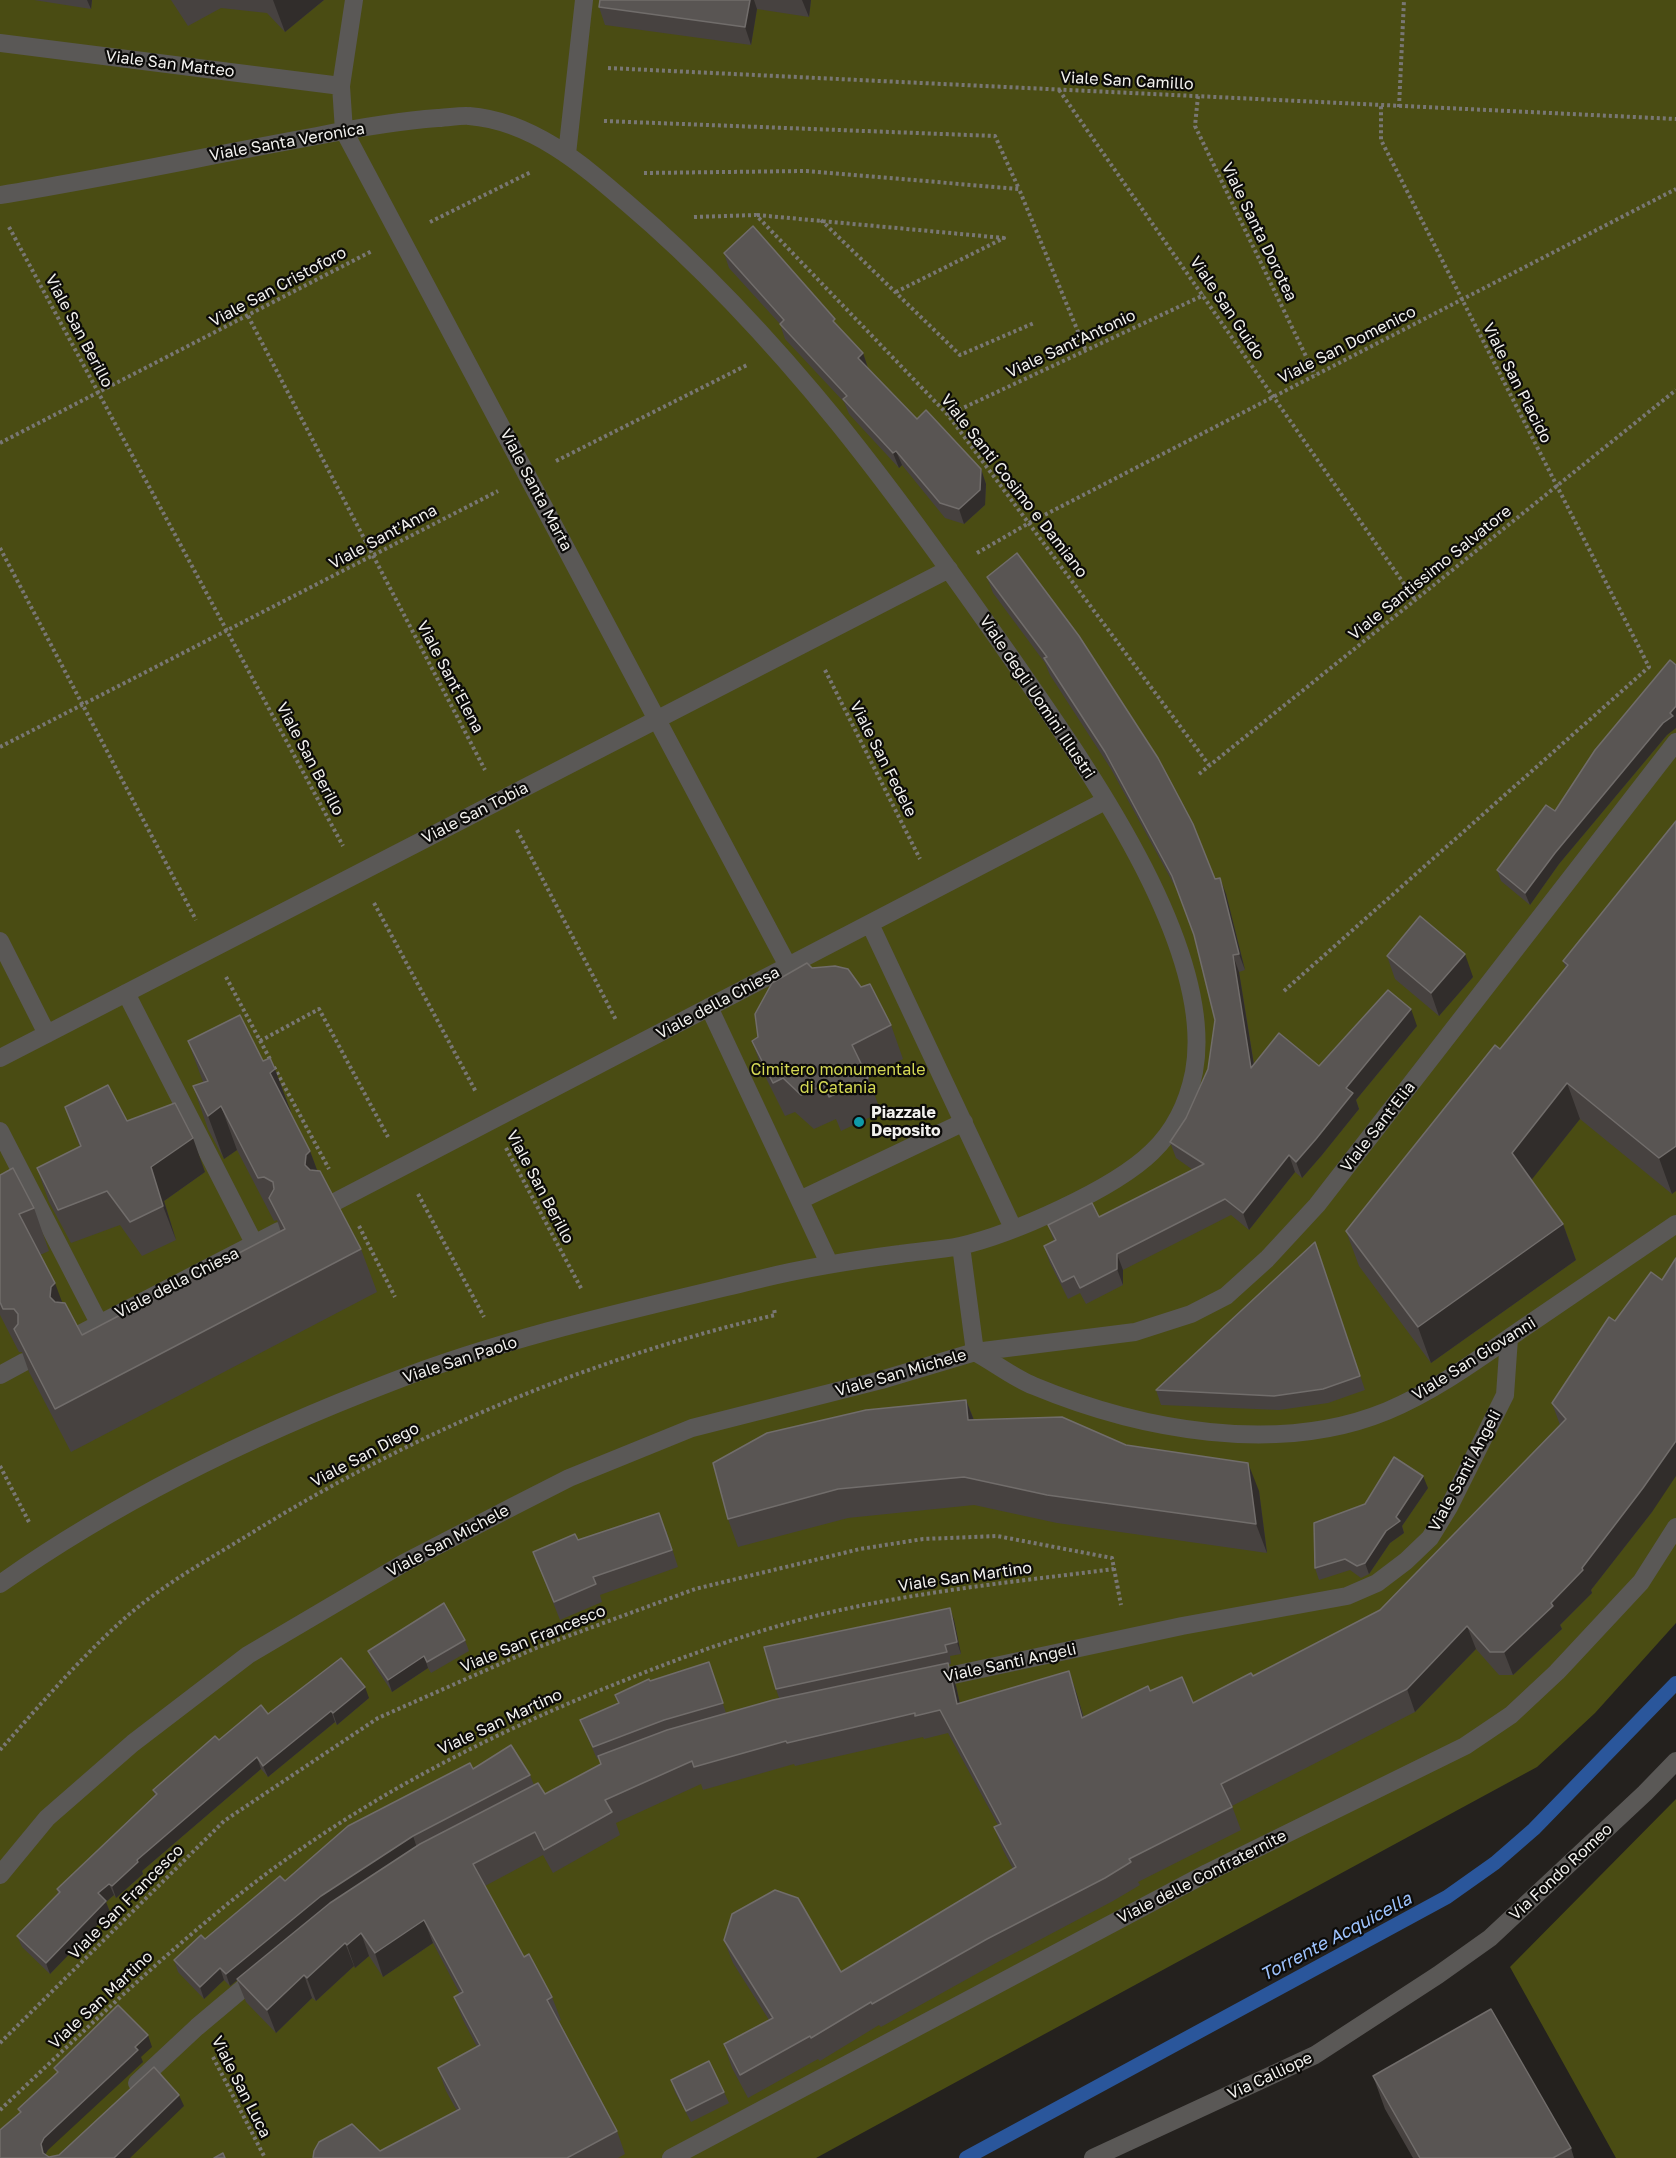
<!DOCTYPE html>
<style>
body{margin:0}
canvas{display:block;background:#24211e}
</style>
<canvas width="1676" height="2158"></canvas>
<script>
const ctx = document.querySelector('canvas').getContext('2d');
ctx.lineJoin = 'round';
function fill(path, color) { ctx.fillStyle = color; ctx.fill(path, 'evenodd'); }
function stroke(path, color, width, dash) { ctx.strokeStyle = color; ctx.lineWidth = width; ctx.lineCap = dash ? 'butt' : 'round'; ctx.setLineDash(dash || []); ctx.stroke(path); }
function label(font, color, halo, rows, align = 'center') {
  ctx.font = font + ' "Golos Text",sans-serif'; ctx.lineWidth = 4.5; ctx.setLineDash([]); ctx.textBaseline = 'middle'; ctx.strokeStyle = halo; ctx.fillStyle = color; for (const [text, x, y, turn = 0] of rows) {
    ctx.save(); ctx.translate(x, y); ctx.rotate((+turn || 0) * Math.PI / 180); ctx.textAlign = isNaN(turn) ? turn : align; if (halo) ctx.strokeText(text, 0, 0); ctx.fillText(text, 0, 0); ctx.restore();
  }
}
fill(new Path2D(`
 M0,0H1676V1623L1595,1713L1537,1767L816,2158H0Z
 M1676,1799V2158H1616L1510,1967Z`), '#4a4c13');
stroke(new Path2D(`
 M966,2158L1447,1897L1495,1863L1534,1829L1676,1683`), '#2a569b', 14);
stroke(new Path2D(`
 M608,68L1676,119
 M1059,90L1416,601
 M1198,96L1195,126L1315,375
 M1399,107L1404,0
 M604,121L995,136L1019,189
 M644,173L806,171L1019,189L1086,351
 M757,215L1004,238L894,293
 M694,217L756,215L948,415L1209,765
 M821,220L960,355L1034,323
 M430,222L531,172
 M9,227L343,846
 M248,316L485,770
 M948,415L1204,295
 M0,443L372,251
 M556,461L747,365
 M0,548L196,920
 M977,553L1029,523L1676,189
 M825,670L920,859
 M0,747L498,491
 M1199,774L1676,390
 M517,830L616,1020
 M374,903L476,1092
 M226,977L271,1061
 M1284,991L1649,667L1381,140V106
 M260,1041L319,1009L388,1137
 M274,1067L329,1169
 M506,1148L582,1290
 M418,1194L484,1317
 M359,1226L395,1297
 M0,1466L30,1524
 M0,1750C40,1705 80,1658 125,1618C161,1586 204,1562 245,1537C408,1435 587,1359 775,1315L774,1308
 M0,2043L224,1821L378,1718L536,1648L695,1589L860,1549L923,1539L997,1536L1112,1558L1121,1605
 M213,2057L265,2158
 M0,2110C68,2046 135,1981 207,1921C328,1818 466,1744 613,1685C677,1659 744,1634 811,1617C910,1592 1013,1582 1114,1569`), '#797774', 4, [3, 3]);
stroke(new Path2D(`
 M354,0L341,86L344,131L788,966
 M0,43L341,86
 M567,154L584,0
 M0,195C106,178 211,155 317,136C357,128 398,121 438,118C442,118 465,115 469,116C532,121 582,164 627,203C706,270 774,344 839,424C900,500 956,579 1012,659C1081,759 1217,946 1194,1072C1188,1102 1174,1131 1152,1152C1114,1189 1013,1234 960,1246C941,1250 919,1251 900,1254C854,1260 809,1267 764,1278C640,1308 513,1335 394,1381C255,1434 121,1498 0,1584
 M870,924L1013,1228
 M0,941L47,1034
 M126,993L254,1243
 M709,1007L829,1263
 M0,1058L949,569
 M0,1131L99,1323
 M800,1200L964,1122
 M331,1204L1105,801
 M961,1246L975,1352C995,1363 1014,1378 1034,1386C1140,1430 1278,1456 1387,1411C1435,1391 1477,1360 1519,1331C1571,1295 1624,1260 1676,1224
 M76,1336L279,1231
 M0,1375L24,1362
 M930,1680L1182,1626L1347,1596L1377,1583L1406,1561L1430,1538L1449,1507L1505,1395L1509,1338
 M0,1875L47,1818L133,1743L248,1655L404,1563L514,1506L569,1478L692,1428L881,1380L975,1352L1135,1332L1191,1314L1226,1296L1267,1259L1317,1205L1676,742
 M137,2083L197,2027L260,1974
 M671,2158L1207,1873L1465,1746L1511,1715L1557,1672L1641,1582L1676,1527
 M1093,2158L1315,2055L1438,1975L1490,1938L1645,1793L1676,1761`), '#5a5856', 18);
fill(new Path2D(`
 M34,0H92L91,9Z
 M171,0H324L285,32L267,13L221,8L188,26Z
 M600,0H811L809,17L757,9L751,45L605,25L599,7Z
 M724,253L838,327L863,353L868,369L917,419L981,469L986,484L985,505L964,524L945,518L902,465L899,468L849,414L844,402L785,339L780,324L729,268Z
 M987,577L1226,894L1245,970L1239,972L1254,1064L1319,1066L1417,1026L1356,1100L1359,1109L1322,1155L1302,1178L1295,1172L1249,1230L1231,1215L1123,1270V1285L1086,1304L1080,1293L1068,1299L1050,1263L1044,1246L1054,1241L1048,1225L1099,1217L1193,1170L1176,1158L1170,1142L1186,1118L1208,1069L1215,1020L1194,935L1178,892L1111,769L1050,675L1045,663L993,593Z
 M1675,723L1667,735L1559,864L1530,905L1501,881L1497,870Z
 M1676,821L1672,1194L1580,1119L1531,1180L1563,1224L1576,1260L1431,1363L1359,1266L1346,1231L1500,1049L1566,968L1563,961Z
 M1387,956L1473,977L1439,1016L1395,979Z
 M812,968L861,987L891,1025L903,1059L868,1077L881,1112L841,1131L836,1119L814,1129L795,1112L785,1116L764,1074L752,1041L758,1037Z
 M188,1041L291,1112H290L310,1151L317,1171L361,1249L377,1292L71,1452L29,1372L22,1352H19L0,1315V1175L34,1208L49,1251L40,1255L62,1303L82,1335L281,1232L277,1220L274,1221L237,1150L224,1159L208,1129L193,1086L203,1082Z
 M65,1107L127,1121L205,1172L164,1201L176,1240L142,1256L120,1225L71,1243L49,1202L37,1168L80,1147Z
 M1320,1256L1365,1390L1328,1403L1279,1410L1161,1405L1156,1390Z
 M966,1400L974,1420L1126,1445L1259,1491L1267,1553L1057,1523L974,1505L848,1518L738,1547L728,1519Z
 M1552,1403L1652,1512L1591,1590L1592,1593L1560,1625L1562,1629L1513,1675H1499L1476,1649L1415,1712L1232,1806L1241,1830L1138,1882L1140,1885L1113,1901L996,1963L881,2027L879,2025L820,2061L818,2059L748,2098L732,2068L724,2044L769,2020L733,1963L724,1940L841,1972L1013,1869L1003,1850L994,1827L998,1825L948,1733L924,1739L923,1737L795,1766L794,1764L703,1790L701,1784L616,1823L620,1835L553,1873L543,1855L485,1886L524,1957L552,1997L561,2020L559,2021L617,2131L625,2154L618,2158H313L380,2151L457,2111L446,2091L438,2068L477,2047L463,2020L454,1997L460,1994L433,1943L383,1977L369,1956L355,1968L354,1966L316,2001L312,1998L276,2033L246,2002L237,1980L230,1986L224,1980L204,1999L178,1972L174,1960L205,1939L285,1881L473,1769L530,1775L534,1785L545,1794L601,1764L599,1758L597,1759L580,1720L618,1703L615,1695L650,1681L709,1662L726,1713L779,1698L776,1689L954,1620L961,1654L950,1656L951,1664H948L956,1686L960,1703L1069,1671L1077,1695L1084,1717L1150,1691L1193,1703L1253,1676L1380,1610L1560,1425Z
 M1428,1488L1402,1526L1404,1533L1390,1543L1369,1574L1361,1578L1350,1570L1319,1580L1315,1568Z
 M666,1530L678,1567L600,1595L602,1602L560,1620L533,1552L578,1540Z
 M465,1640L469,1651L431,1673L428,1668L392,1692L373,1663L368,1651Z
 M369,1698L337,1725L335,1722L268,1777L261,1769L142,1871L143,1874L116,1898L114,1895L106,1902L110,1912L50,1974L22,1947L17,1936L58,1894L57,1889L155,1795L153,1790L219,1740L268,1714Z
 M1373,2076L1571,2148L1574,2158H1413L1385,2109Z
 M671,2080L724,2092L729,2103L691,2122L675,2092Z`), '#474240');
fill(new Path2D(`
 M87,0H92L91,9Z
 M273,0H324L285,32Z
 M750,0H754L757,9L751,45L745,27Z
 M802,0H811L809,17Z
 M863,353L868,368L863,373L858,358Z
 M896,451L902,465L899,468L893,453Z
 M981,469L986,484L985,505L964,524L959,509Z
 M1676,706V728L1667,735L1559,864L1530,905L1525,893L1555,853Z
 M1220,878L1226,894L1245,970L1239,954Z
 M1465,954L1473,977L1439,1016L1431,993Z
 M1233,955L1239,972L1257,1084L1251,1068Z
 M1411,1009L1417,1026L1356,1100L1359,1109L1322,1155L1302,1178L1296,1162L1346,1088Z
 M275,1069L291,1112L285,1116L270,1073Z
 M1567,1083L1580,1119L1525,1188L1512,1153Z
 M221,1106L237,1150L224,1159L208,1116Z
 M193,1138L205,1172L164,1201L176,1240L163,1206L151,1167Z
 M1676,1146V1191L1672,1194L1659,1158Z
 M310,1151L326,1194L305,1165L306,1155Z
 M1289,1155L1295,1172L1249,1230L1243,1213Z
 M1563,1224L1576,1260L1431,1363L1418,1327Z
 M1117,1254L1123,1270V1285L1117,1269Z
 M55,1283L71,1326L50,1297L51,1287Z
 M966,1400L977,1428L968,1420Z
 M1676,1441V1476L1652,1512L1591,1590L1592,1593L1560,1625L1562,1629L1513,1675L1504,1652L1582,1568Z
 M1248,1463L1259,1491L1267,1553L1256,1524Z
 M1423,1476L1428,1488L1402,1526L1404,1533L1390,1543L1369,1574L1365,1563Z
 M950,1608L954,1620L961,1654L957,1642Z
 M1467,1626L1476,1649L1415,1712L1407,1689Z
 M424,1656L428,1668L392,1692L388,1680Z
 M948,1663L956,1686L965,1727L957,1704Z
 M1069,1671L1077,1695L1090,1741L1082,1718Z
 M365,1687L369,1698L337,1725L333,1713Z
 M331,1711L335,1722L268,1777L263,1766Z
 M257,1757L261,1769L142,1871L143,1874L116,1898L112,1886L137,1860Z
 M413,1836L417,1848L326,1908L230,1986L226,1974L321,1896Z
 M109,1884L114,1895L106,1902L110,1912L50,1974L46,1963L98,1893Z
 M424,1920L433,1943L383,1977L375,1953Z
 M361,1933L369,1956L355,1968L347,1945Z
 M345,1943L354,1966L316,2001L307,1978Z
 M220,1968L224,1980L204,1999L200,1987Z
 M304,1975L312,1998L276,2033L267,2010Z
 M148,2035L152,2047L141,2057L143,2062L48,2150L45,2155V2158L41,2144L44,2138Z
 M179,2095L184,2106L130,2158H114Z`), '#312d2b');
const building = new Path2D(`
 M600,0H750L745,27L599,7Z
 M753,226L835,319L833,321L863,353L858,358L917,419L926,410L981,469L980,490L959,509L940,503L896,451L893,453L843,399L847,396L780,324L784,320L724,253Z
 M1017,553L1079,636L1158,758L1193,824L1215,879L1220,878L1239,954L1233,955L1251,1068L1279,1033L1319,1066L1388,990L1411,1009L1346,1088L1353,1093L1316,1139L1296,1162L1289,1155L1243,1213L1225,1199L1117,1254V1269L1080,1288L1074,1276L1062,1282L1044,1246L1056,1240L1048,1225L1092,1203L1099,1217L1204,1164L1170,1142L1186,1118L1208,1069L1215,1020L1194,935L1172,876L1105,752L1044,658L1047,657L987,577Z
 M1670,660L1676,665V706L1670,713L1673,716L1663,723L1555,853L1525,893L1497,870L1546,805L1555,811L1595,750Z
 M1676,821V1146L1659,1158L1567,1083L1512,1153L1563,1224L1418,1327L1346,1231L1495,1045L1500,1049L1568,965L1563,961Z
 M1420,916L1465,954L1431,993L1387,956Z
 M807,963L812,968L835,966L848,969L861,987L870,984L891,1025L852,1045L868,1078L829,1097L824,1085L801,1095L783,1078L773,1083L752,1041L758,1037L755,1014L772,983Z
 M240,1015L263,1061L270,1058L275,1069L270,1073L310,1151L306,1155L305,1165L310,1170L320,1171L361,1249L55,1409L14,1329L18,1324V1314L14,1309H3L0,1302V1175L13,1168L34,1208L19,1214L55,1283L51,1287L50,1297L55,1302L65,1303L82,1335L285,1229L269,1198L274,1189L273,1182L264,1177L258,1178L221,1106L208,1116L193,1086L208,1081L188,1041Z
 M108,1085L127,1121L175,1103L193,1138L151,1167L163,1206L130,1222L107,1191L58,1210L37,1168L81,1146L65,1107Z
 M1315,1242L1360,1376L1323,1389L1274,1396L1156,1390Z
 M1676,1258V1441L1643,1488L1582,1568L1583,1570L1551,1603L1553,1606L1504,1652H1490L1467,1626L1407,1689L1221,1784L1232,1807L1129,1859L1131,1862L1105,1878L987,1939L872,2004L871,2002L811,2038L810,2036L740,2075L724,2044L773,2018L724,1940L732,1914L775,1890L798,1898L841,1972L1016,1867L994,1827L1001,1824L940,1710L915,1716V1713L787,1743L786,1741L694,1767L692,1761L605,1800L612,1812L544,1850L535,1832L473,1864L524,1957L529,1954L552,1997L547,2000L617,2131L567,2158H313L314,2151L319,2142L352,2124L380,2151L460,2109L438,2068L480,2045L454,1997L463,1992L424,1920L375,1953L361,1933L347,1945L345,1943L307,1978L304,1975L267,2010L237,1979L330,1903L420,1844L538,1783L545,1794L601,1764L598,1756L667,1730L773,1700L948,1663L957,1704L1069,1671L1082,1718L1148,1686L1150,1691L1182,1677L1193,1703L1251,1673L1253,1676L1380,1610L1566,1419L1552,1403L1609,1317L1615,1321L1651,1272L1662,1280Z
 M966,1400L968,1420L1062,1417L1126,1445L1248,1463L1256,1524L1047,1495L964,1477L838,1489L728,1519L713,1463L767,1433L866,1410Z
 M1394,1457L1423,1476L1396,1517L1400,1521L1386,1531L1365,1563L1357,1566L1345,1559L1315,1568L1314,1523L1365,1504Z
 M659,1513L672,1550L593,1577L596,1584L554,1602L533,1552L575,1534L578,1540Z
 M444,1603L465,1640L427,1662L424,1656L388,1680L368,1651Z
 M950,1608L957,1642L945,1645L947,1652L776,1689L764,1647Z
 M341,1658L365,1687L333,1713L331,1711L263,1766L257,1757L137,1860L138,1862L112,1886L109,1884L98,1893L106,1901L46,1963L17,1936L60,1892L57,1889L157,1794L153,1790L215,1736L219,1740L261,1705L268,1714Z
 M709,1662L723,1703L664,1720L593,1747L580,1720L619,1703L615,1695L649,1679L650,1681Z
 M511,1745L530,1775L413,1836L321,1896L226,1974L220,1968L200,1987L174,1960L201,1935L205,1939L280,1876L285,1881L348,1826L470,1763L473,1769Z
 M118,2005L148,2035L135,2047L138,2050L44,2138L41,2144L43,2153L49,2157L59,2155L154,2067L179,2095L114,2158H0V2130L21,2112L18,2109L58,2072L54,2068Z
 M1491,2009L1571,2148L1553,2158H1420L1373,2076Z
 M709,2061L724,2092L686,2111L671,2080Z
 M223,2153L225,2158H214Z`);
fill(building, '#595553');
stroke(building, '#716d6b', 1.5);
for (const [x, y, r, color] of [
 [859,1122,6,"#0f9aa8"]
]) { const dot = new Path2D(); dot.arc(x, y, r, 0, 2 * Math.PI); ctx.fillStyle = color; ctx.fill(dot); stroke(dot, '#0c0b09', 2); }
label('16px', '#f2f1ee', '#0c0b09', [
 ["Viale San Matteo",170,64,7],
 ["Viale San Camillo",1127,81,3],
 ["Viale Santa Veronica",287,142,-10],
 ["Viale Santa Dorotea",1259,232,64],
 ["Viale San Cristoforo",278,287,-28],
 ["Viale San Guido",1227,308,56],
 ["Viale San Berillo",79,331,62],
 ["Viale Sant'Antonio",1071,344,-25],
 ["Viale San Domenico",1347,345,-27],
 ["Viale San Placido",1517,383,63],
 ["Viale Santi Cosimo e Damiano",1014,486,52],
 ["Viale Santa Marta",536,490,62],
 ["Viale Sant'Anna",383,537,-28],
 ["Viale Santissimo Salvatore",1430,573,-39],
 ["Viale Sant'Elena",450,677,62],
 ["Viale degli Uomini Illustri",1037,697,56],
 ["Viale San Berillo",310,759,62],
 ["Viale San Fedele",883,759,63],
 ["Viale San Tobia",475,813,-27],
 ["Viale della Chiesa",718,1003,-28],
 ["Viale Sant'Elia",1378,1127,-52],
 ["Viale San Berillo",540,1187,62],
 ["Viale della Chiesa",177,1283,-27],
 ["Viale San Giovanni",1474,1359,-32],
 ["Viale San Paolo",460,1360,-18],
 ["Viale San Michele",901,1373,-16],
 ["Viale San Diego",365,1455,-28],
 ["Viale Santi Angeli",1465,1471,-62],
 ["Viale San Michele",448,1541,-28],
 ["Viale San Martino",965,1577,-8],
 ["Viale San Francesco",533,1639,-22],
 ["Viale Santi Angeli",1010,1663,-12],
 ["Viale San Martino",500,1722,-25],
 ["Via Fondo Romeo",1561,1872,-43],
 ["Viale delle Confraternite",1202,1877,-27],
 ["Viale San Francesco",126,1902,-45],
 ["Viale San Martino",101,2000,-43],
 ["Via Calliope",1270,2076,-25],
 ["Viale San Luca",241,2087,63]
]);
label('16px', '#d5d955', '#0c0b09', [
 ["Cimitero monumentale",838,1070],
 ["di Catania",838,1088]
]);
label('bold 16px', '#f2f1ee', '#0c0b09', [
 ["Piazzale",871,1113],
 ["Deposito",871,1131]
], 'left');
label('italic 18px', '#9dc2fc', '#0c0b09', [
 ["Torrente Acquicella",1336,1937,-28]
]);
</script>
